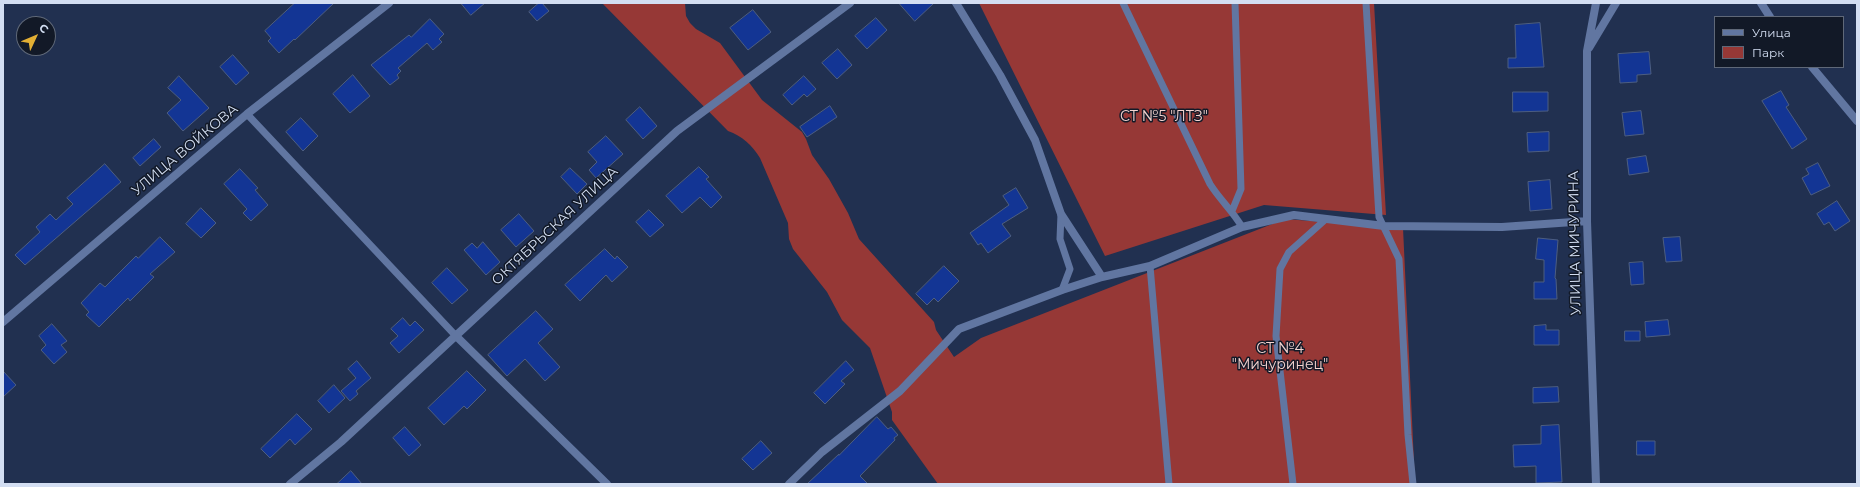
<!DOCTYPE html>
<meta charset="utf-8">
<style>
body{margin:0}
#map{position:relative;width:1860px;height:487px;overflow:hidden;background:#213050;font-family:Montserrat,sans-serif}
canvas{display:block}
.frame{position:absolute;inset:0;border:4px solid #d3def2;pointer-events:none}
.legend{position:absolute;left:1714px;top:16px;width:130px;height:52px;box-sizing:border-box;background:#121927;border:1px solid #5f6878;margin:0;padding:5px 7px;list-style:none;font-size:12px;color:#d3def2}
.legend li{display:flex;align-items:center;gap:8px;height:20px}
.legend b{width:20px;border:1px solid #5f6878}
.north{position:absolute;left:16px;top:16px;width:40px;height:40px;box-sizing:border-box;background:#121927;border:1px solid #5f6878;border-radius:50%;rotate:46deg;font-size:11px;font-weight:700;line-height:16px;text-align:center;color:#d3def2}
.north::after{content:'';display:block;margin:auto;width:14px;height:18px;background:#e2af34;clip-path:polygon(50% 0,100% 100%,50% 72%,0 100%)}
</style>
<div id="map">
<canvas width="1860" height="487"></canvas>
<div class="frame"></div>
<ul class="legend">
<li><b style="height:5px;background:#6176a1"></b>Улица</li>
<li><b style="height:11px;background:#963836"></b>Парк</li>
</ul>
<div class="north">С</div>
</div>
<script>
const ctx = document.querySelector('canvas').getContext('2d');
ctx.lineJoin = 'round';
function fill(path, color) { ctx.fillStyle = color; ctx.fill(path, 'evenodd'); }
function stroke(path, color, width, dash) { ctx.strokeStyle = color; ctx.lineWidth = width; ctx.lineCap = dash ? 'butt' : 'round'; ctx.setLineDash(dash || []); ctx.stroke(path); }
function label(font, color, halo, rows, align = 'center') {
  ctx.font = font + ' Montserrat,sans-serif'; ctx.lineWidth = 3; ctx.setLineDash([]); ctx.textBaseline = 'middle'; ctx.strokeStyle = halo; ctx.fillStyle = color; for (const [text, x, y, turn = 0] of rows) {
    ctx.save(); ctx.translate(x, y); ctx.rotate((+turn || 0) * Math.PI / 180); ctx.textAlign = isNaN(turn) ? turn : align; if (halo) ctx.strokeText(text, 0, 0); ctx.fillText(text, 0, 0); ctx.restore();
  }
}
fill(new Path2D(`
 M602,3H685L686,16L690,23L696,29L720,43L762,100L802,132L806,139L812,155L829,179L848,213L859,239L934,322L936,330L954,357L981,338L1285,219L1403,228L1415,484H938L892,420V412L870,348L842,320L827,292L793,249L789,239L788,223L760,158C752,145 742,136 728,131Z
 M979,3H1374L1386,215L1264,205L1105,256Z`), '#963836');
const building = new Path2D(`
 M295,3H334L295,40L294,39L279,53L268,41L271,38L265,31Z
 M461,3H485L471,15Z
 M539,3H542L549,11L537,21L529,12Z
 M899,3H934L915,21Z
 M753,10L771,32L748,50L730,28Z
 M876,18L887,30L867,49L855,36Z
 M430,19L444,34L439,39L442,42L433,50L427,43L398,68L401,71L397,75L399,78L390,85L371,65L409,35L411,37Z
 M1540,23L1544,67L1508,68V58H1516L1515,25Z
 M838,49L852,65L837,79L822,63Z
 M1649,52L1651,74L1637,75V82L1620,83L1618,54Z
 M233,55L249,73L236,85L220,67Z
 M353,75L370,96L350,113L333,94Z
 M179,76L209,108L183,131L167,113L181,100L168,88Z
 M804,76L816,89L807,97L804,94L792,105L783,95Z
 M1781,91L1789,105L1786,107L1807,139L1792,149L1762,101Z
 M1513,92H1548V111L1513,112Z
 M830,106L837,117L807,137L800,127Z
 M640,107L657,126L643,139L626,120Z
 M1641,111L1644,134L1625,136L1622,113Z
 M301,118L318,136L303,151L286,132Z
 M1549,132V151L1528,152L1527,133Z
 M606,136L623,154L596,178L589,170L597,162L588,152Z
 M154,139L161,147L140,166L133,158Z
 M1646,156L1649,172L1629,175L1627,159Z
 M1818,163L1830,186L1811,195L1802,178L1809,174L1806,169Z
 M105,164L121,182L25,265L15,255L40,232L36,227L50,214L56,220L73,204L67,198Z
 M699,167L709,177L706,179L722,197L711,208L700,197L682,213L666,196Z
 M570,168L587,184L577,194L561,177Z
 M240,169L258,188L255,190L268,205L251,221L243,213L247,209L224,184Z
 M1550,180L1552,209L1530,211L1528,182Z
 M1016,188L1028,208L1002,224L1011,236L988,253L981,243L978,245L970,233L1009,205L1003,196Z
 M1837,201L1850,221L1835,231L1829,222L1824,225L1817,214Z
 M201,208L216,223L201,238L186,224Z
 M649,210L664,225L650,237L636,222Z
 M519,214L534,231L516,247L501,230Z
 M160,237L175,252L150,274L154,277L130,301L128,298L99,327L86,315L89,312L81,303L100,283L105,287L136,256L138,258Z
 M1680,237L1682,261L1666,262L1663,238Z
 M1538,238L1558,240L1555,278L1556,279L1557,299H1534V282H1544V260L1536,259Z
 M483,242L500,262L486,275L464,250L472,243L477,248Z
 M605,249L615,259L617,256L628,267L612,282L606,275L580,301L565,285Z
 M1643,262L1644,284L1631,285L1629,263Z
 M944,266L959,281L938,302L934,298L927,305L916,294Z
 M447,268L468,290L452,304L432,283Z
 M536,311L553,329L538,343L560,367L545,381L525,359L507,376L488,355Z
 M403,318L410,326L415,321L424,330L399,353L390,343L398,336L391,329Z
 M1668,320L1670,335L1646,337L1645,322Z
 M52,324L67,341L61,345L67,352L54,364L41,350L46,345L39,336Z
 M1546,325V330H1559V345H1534V326Z
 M1625,331H1640V341H1625Z
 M357,361L371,378L356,391L358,394L350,401L341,391L356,378L348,369Z
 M846,361L854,370L841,381L845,384L825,404L814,393Z
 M3,371L16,385L3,397Z
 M467,371L486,390L467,409L464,406L444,425L428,408Z
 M334,385L345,398L329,413L318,401Z
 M1558,387L1559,402L1533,403V388Z
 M297,414L312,429L295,445L290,439L270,458L261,449Z
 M877,417L888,429L891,427L898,435L894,438L895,440L860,476L868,484H807L839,454V455Z
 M1559,425L1562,482L1536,483V466L1514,467L1513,445L1541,444V426Z
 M405,427L421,445L409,456L393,438Z
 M761,441L772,453L753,470L742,459Z
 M1637,441H1655V455H1637Z
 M351,471L362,484H337Z`);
fill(building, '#133594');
stroke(building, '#4d5e81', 1);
stroke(new Path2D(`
 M1123,3L1210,184C1220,200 1233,211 1242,227
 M1366,3L1379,217L1399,259L1408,435L1413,484
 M247,114L455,335
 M1232,211L1241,189L1235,3
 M1061,214L1060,239L1070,269L1062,290
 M1150,266L1169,484
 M1293,484L1276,336L1280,269L1289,252L1326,219`), '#6176a1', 7);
stroke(new Path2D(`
 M956,3L1000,75L1035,140L1061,214L1102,277
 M1761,3L1770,17
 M1589,48L1616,3
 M1812,67L1857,121
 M3,322L247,114L389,3
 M455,335L607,484
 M290,484L341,442L677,131L850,3
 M789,484L822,452L900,391L959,329L1062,290L1102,277L1150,266L1242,227L1294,215L1384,226L1502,227L1587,221
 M1596,484L1587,221V51L1596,3`), '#6176a1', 8);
label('14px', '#f5d4d0', '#121927', [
 ["СТ №5 \"ЛТЗ\"",1164,117],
 ["СТ №4",1280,349],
 ["\"Мичуринец\"",1280,365]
]);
label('14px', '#d3def2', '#121927', [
 ["УЛИЦА ВОЙКОВА",185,150,-40],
 ["ОКТЯБРЬСКАЯ УЛИЦА",555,226,-43],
 ["УЛИЦА МИЧУРИНА",1575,243,-91]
]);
</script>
